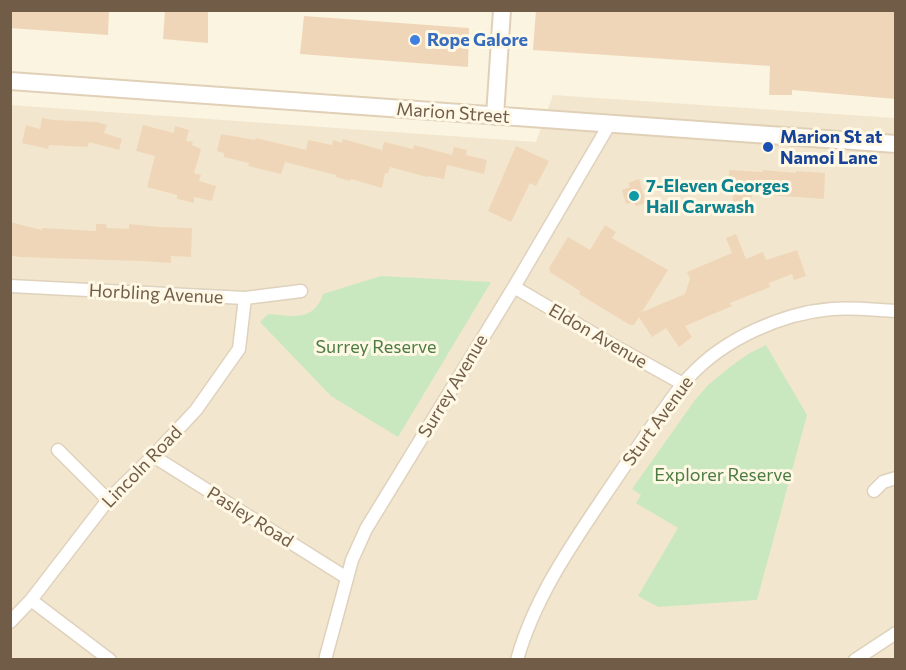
<!DOCTYPE html>
<style>
body{margin:0}
#map{position:relative;width:906px;height:670px;overflow:hidden;background:#fbf4e0;font-family:Commissioner,sans-serif}
canvas{display:block}
.frame{position:absolute;inset:0;border:12px solid #715c48;pointer-events:none}
</style>
<div id="map">
<canvas width="906" height="670"></canvas>
<div class="frame"></div>
</div>
<script>
const ctx = document.querySelector('canvas').getContext('2d');
ctx.lineJoin = 'round';
function fill(path, color) { ctx.fillStyle = color; ctx.fill(path, 'evenodd'); }
function stroke(path, color, width, dash) { ctx.strokeStyle = color; ctx.lineWidth = width; ctx.lineCap = dash ? 'butt' : 'round'; ctx.setLineDash(dash || []); ctx.stroke(path); }
function label(font, color, halo, rows, align = 'center') {
  ctx.font = font + ' Commissioner,sans-serif'; ctx.lineWidth = 6; ctx.setLineDash([]); ctx.textBaseline = 'middle'; ctx.strokeStyle = halo; ctx.fillStyle = color; for (const [text, x, y, turn = 0] of rows) {
    ctx.save(); ctx.translate(x, y); ctx.rotate((+turn || 0) * Math.PI / 180); ctx.textAlign = isNaN(turn) ? turn : align; if (halo) ctx.strokeText(text, 0, 0); ctx.fillText(text, 0, 0); ctx.restore();
  }
}
fill(new Path2D(`
 M553,95L895,118V659H11L10,105L536,142Z`), '#f2e7ce');
fill(new Path2D(`
 M381,276L491,282L398,437L331,396L260,322L268,314C292,316 314,322 323,294Z
 M766,345L807,415L757,600L658,607L638,596L678,528L636,503L641,495L632,489L695,400L708,385L730,367L748,354Z`), '#cae8bf');
fill(new Path2D(`
 M10,10H109L108,35L10,28Z
 M165,10H208V43L163,39Z
 M536,10H896V99L792,90V95H769L770,66L533,50Z
 M304,16L469,28L468,67L300,54Z
 M42,118L53,120L97,122L107,125L104,133L122,139L119,150L89,142L88,147L49,145L48,149L22,143L26,125L40,129Z
 M143,125L174,133L175,126L189,130L186,141L193,142L192,145L201,149L194,173L201,175L199,181L216,186L212,201L194,197V203L177,199V195L147,187L155,156L136,151Z
 M221,134L255,140L256,138L306,150L308,140L332,145L333,140L342,143L343,139L382,150L384,142L413,149L414,145L452,155L454,147L467,150L466,155L487,160L484,174L447,165L444,179L428,176L427,177L390,167L388,173H385L382,188L351,179L350,181L336,177V175L285,162L281,174L248,166L249,163L224,157V153L217,151Z
 M516,146L549,161L536,186L530,183L511,222L488,211Z
 M729,170L763,172V170L796,173V171L825,173L824,199L752,194L750,210L732,208L733,192L728,191Z
 M639,179L646,203L636,206L634,202L626,204L622,190L630,187L628,183Z
 M10,222L42,230V228L96,231V224H106L107,228L129,229V224L159,227L192,228L191,257L171,256V263L140,261L19,257L10,255Z
 M605,225L616,232L612,238L668,270L642,312L685,294L690,279L687,272L732,253L726,238L736,234L746,259L763,252L766,260L797,250L806,276L794,280L792,274L769,283L770,287L730,303L732,306L685,326L692,337L679,347L666,328L652,337L639,317L634,325H630L579,294L580,291L550,272L549,268L568,237L590,250Z`), '#f0d6b8');
const street = new Path2D(`
 M10,286L245,298L301,291
 M514,287L611,344L683,384
 M58,450L108,500
 M153,456L347,578
 M874,491L883,482L896,478
 M31,600L110,660
 M10,622L31,600L108,500L153,456L196,410L239,349L245,298
 M325,660L352,560L366,529L514,287L609,125
 M517,660C534,599 570,547 605,495C624,467 642,440 662,412C671,400 679,387 690,376C724,339 782,313 832,309C853,307 874,310 896,311
 M855,660L896,633`);
const secondary = new Path2D(`
 M10,81L896,144
 M495,116L502,10`);
stroke(street, '#dfd1bc', 15);
stroke(secondary, '#e0d0b7', 20);
stroke(street, '#fff', 12);
stroke(secondary, '#fff', 16);
for (const [x, y, r, color] of [
 [415,40,6,"#3f7fe0"],
 [768,147,6,"#1a4fb4"],
 [634,196,6,"#0f9aa8"]
]) { const dot = new Path2D(); dot.arc(x, y, r, 0, 2 * Math.PI); ctx.fillStyle = color; ctx.fill(dot); stroke(dot, '#fff8e5', 2); }
label('bold 18px', '#366cbe', '#fff8e5', [
 ["Rope Galore",427,40]
], 'left');
label('18px', '#715c48', '#fff8e5', [
 ["Marion Street",453,113,4],
 ["Horbling Avenue",156,294,3],
 ["Eldon Avenue",598,336,30],
 ["Surrey Avenue",453,386,-59],
 ["Sturt Avenue",658,421,-54],
 ["Lincoln Road",142,467,-46],
 ["Pasley Road",250,517,32]
]);
label('bold 18px', '#164399', '#fff8e5', [
 ["Marion St at",780,137],
 ["Namoi Lane",780,158]
], 'left');
label('bold 18px', '#0d838f', '#fff8e5', [
 ["7-Eleven Georges",646,186],
 ["Hall Carwash",646,207]
], 'left');
label('18px', '#4c7c43', '#fff8e5', [
 ["Surrey Reserve",376,347],
 ["Explorer Reserve",723,475]
]);
</script>
